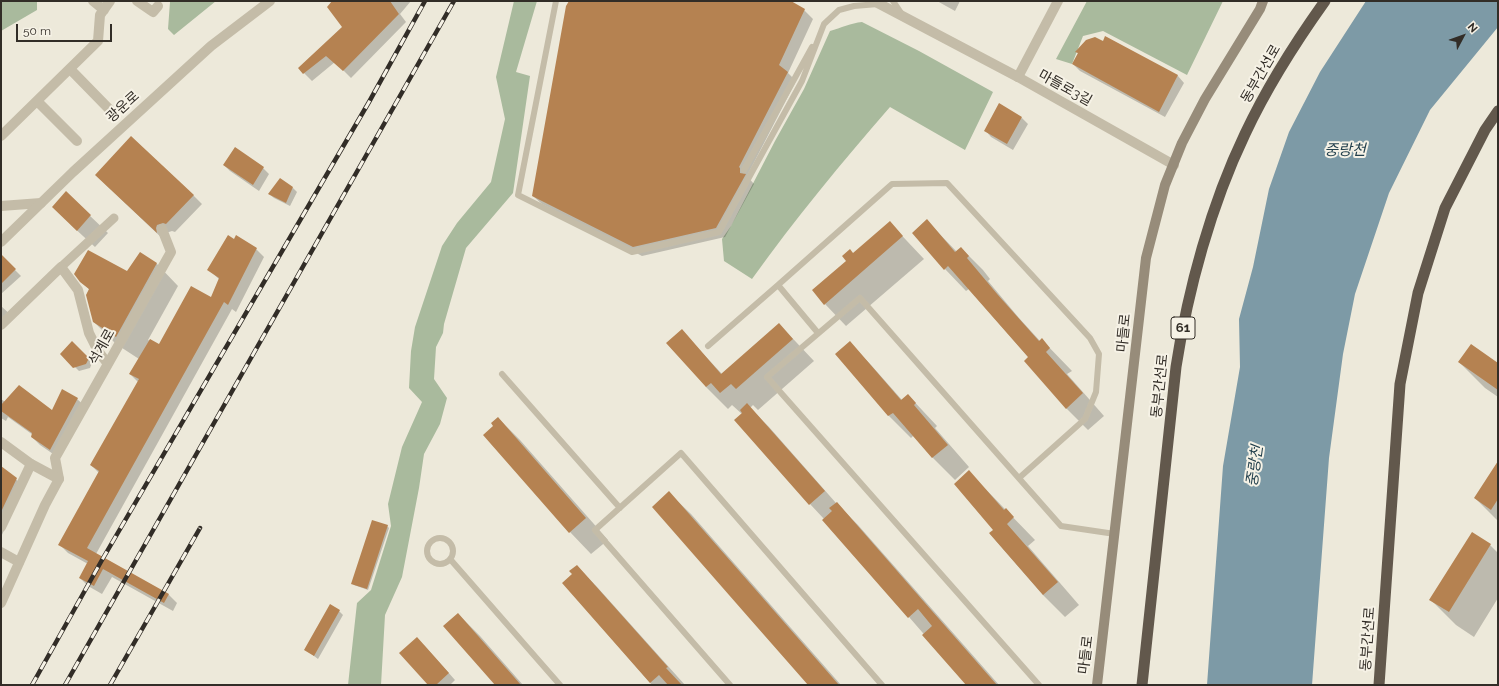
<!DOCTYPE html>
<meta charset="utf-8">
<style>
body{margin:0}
#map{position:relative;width:1499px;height:686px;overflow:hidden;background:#ede9da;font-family:Raleway,sans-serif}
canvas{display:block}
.frame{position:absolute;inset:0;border:2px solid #322d27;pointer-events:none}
.north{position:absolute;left:1443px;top:16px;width:40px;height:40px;-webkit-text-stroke:3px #f6f2e6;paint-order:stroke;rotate:49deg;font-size:11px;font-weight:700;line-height:16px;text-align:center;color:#322d27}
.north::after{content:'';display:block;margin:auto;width:14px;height:18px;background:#322d27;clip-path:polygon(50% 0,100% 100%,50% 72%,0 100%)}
.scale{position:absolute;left:16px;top:24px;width:96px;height:18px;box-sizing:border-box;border:2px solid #322d27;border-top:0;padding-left:5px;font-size:12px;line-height:14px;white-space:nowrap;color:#322d27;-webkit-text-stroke:3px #f6f2e6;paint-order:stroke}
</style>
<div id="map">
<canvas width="1499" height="686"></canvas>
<div class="frame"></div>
<div class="north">N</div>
<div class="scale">50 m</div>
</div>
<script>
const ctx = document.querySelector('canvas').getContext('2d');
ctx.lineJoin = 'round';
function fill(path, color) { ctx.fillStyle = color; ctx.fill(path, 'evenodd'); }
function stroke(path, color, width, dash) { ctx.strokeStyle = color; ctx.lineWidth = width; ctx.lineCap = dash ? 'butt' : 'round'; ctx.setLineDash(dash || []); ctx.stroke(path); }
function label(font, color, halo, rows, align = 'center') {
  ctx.font = font + ' Raleway,"Noto Sans KR",sans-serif'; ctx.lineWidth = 4; ctx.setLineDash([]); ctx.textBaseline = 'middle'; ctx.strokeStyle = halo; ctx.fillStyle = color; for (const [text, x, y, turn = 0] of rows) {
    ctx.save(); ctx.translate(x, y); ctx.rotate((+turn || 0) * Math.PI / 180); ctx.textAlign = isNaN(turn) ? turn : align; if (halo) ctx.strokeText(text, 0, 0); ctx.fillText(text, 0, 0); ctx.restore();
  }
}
fill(new Path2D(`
 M1,1H37V10L1,31Z
 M168,1H216L174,35L168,29L170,2Z
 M514,1H537L516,72L530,76L513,193L466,248L444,324L443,333L436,347L434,379L447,398L440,424L424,454L419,488L402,577L385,615L381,685H348L357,603L371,590L391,526L388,504L402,447L422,402L409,388L411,351L415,327L442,246L457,223L491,182L505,119L496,77Z
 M1087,1H1223L1187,75L1103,31L1083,36L1072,64L1056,59Z
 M862,22L919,51L993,92L965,150L890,107C842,162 795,219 752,279L724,261L722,239L731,226L775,141L804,89L830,31C841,28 851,23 862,22Z`), '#a9ba9d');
fill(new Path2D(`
 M1366,1H1498V27L1430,110L1389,193L1355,294L1343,354L1329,458L1312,685H1207L1223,466L1240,367L1239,319L1253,267L1269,189L1289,132L1320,72Z`), '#7d9aa6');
fill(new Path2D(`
 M334,1H411L400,14L406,22L351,78L335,62L312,81L299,68L344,27Z
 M570,1H789L804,10L813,19L788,73L796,81L747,176L754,184L725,237L642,256L542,204L533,196Z
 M937,1H960L955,11Z
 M1106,37L1178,76L1184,83L1165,117L1080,71L1073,64L1078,54L1077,52L1103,42Z
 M1022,118L1028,124L1013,150L991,137L985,130Z
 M224,165L263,168L269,174L259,191L230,171Z
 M105,184L193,195L202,204L175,232L172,231L166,233L164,240Z
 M293,188L297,192L290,206L274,198L269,194Z
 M66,193L108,233L95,247L71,225Z
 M927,221L957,252L961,248L983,270L990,279L988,281L1019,318L1040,341L1042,340L1072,371L1067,374L1104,416L1088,430L1066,408L1029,358L969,289L966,291L945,269Z
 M890,223L924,259L846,326L825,304L848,261Z
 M234,240L256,249L264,257L236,312L232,309L96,554L169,595L177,603L173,611L112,577L102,594L88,586L80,578L88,564L68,553L60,545L99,473L91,465L138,382L130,374L139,359L116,344L94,322L90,290L81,282L128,273L140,254L157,264L178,286L148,340L159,345L211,298L220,280L209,270Z
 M3,258L21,276L1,294V260Z
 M1,306L12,316L1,327Z
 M779,324L814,361L758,410L753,405L750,408L769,427L836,503L858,525L999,685H968L824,519L810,504L736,420L742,414L732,405L728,409L706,387L682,331L722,374Z
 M72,342L92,363L90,368L79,371L62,354Z
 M850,343L871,365L902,400L908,395L937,426L935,428L969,467L955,480L933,458L914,435L911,438L889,416L836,354Z
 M1459,362L1498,364V397L1485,388Z
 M1,399L32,421L77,399L86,407L59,458L40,445L32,437L33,435L8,417L6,421L1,418Z
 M498,418L520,440L608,540L591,554L570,532Z
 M1498,463V521L1475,498Z
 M1,467L24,486L1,537Z
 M969,472L1035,540L1028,546L1079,605L1065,617L1043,595L990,534L995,530Z
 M669,493L691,514L841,685H809Z
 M387,526L389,528L368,590L354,585L352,583Z
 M1490,545L1498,553V598L1474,637L1456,625L1431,600Z
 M577,566L598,588L685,685H652L563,583L573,574Z
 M339,611L343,615L318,659L306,650Z
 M458,614L480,636L523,685H496Z
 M424,645L455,680L450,685H429Z`), '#0003');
fill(new Path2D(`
 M332,1H390L399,14L343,71L326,56L303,74L298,68L342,27L327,7Z
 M569,1H791L805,9L779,65L788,72L739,167L740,168V173L746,174L716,228L633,247L532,196L566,6Z
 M1105,36L1178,75L1159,112L1072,64L1078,53L1075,52L1086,40L1095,37L1103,41Z
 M999,103L1022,117L1007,144L984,131Z
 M131,136L194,195L166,224L163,223L157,225L156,228L157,233L95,175Z
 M235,147L264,167L253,185L223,165Z
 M280,178L293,187L286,203L268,194Z
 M66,191L91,215L77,231L52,207Z
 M927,219L955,252L961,247L969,256L967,258L998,295L1039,341L1042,338L1050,348L1046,352L1083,393L1066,409L1024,361L1028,357L948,266L944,270L912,233Z
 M890,221L903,236L824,305L812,290L846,261L842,256L850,249L853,253Z
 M228,235L234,239L236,235L257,248L228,305L224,302L87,548L169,594L164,603L103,569L94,586L79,578L88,561L58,545L99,471L90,465L139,379L129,374L150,339L159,344L191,286L211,297L219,278L207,270Z
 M88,250L127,271L140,252L157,263L116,337L93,322L86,295L89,289L80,282L74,274Z
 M1,254L16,269L1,284Z
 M779,323L793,339L736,389L731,384L720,393L711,383L706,387L666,343L682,329L721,374Z
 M72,341L89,358L86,364L73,368L60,354Z
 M850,341L901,400L908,394L916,403L914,405L948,445L932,458L893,413L888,416L835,354Z
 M1471,344L1498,363V390L1458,362Z
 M19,385L52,410L62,389L78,398L50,450L31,437L32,433L1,411V405Z
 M747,403L825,491L809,505L734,420L742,413L740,410Z
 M498,417L586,518L569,533L483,435L493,426L491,423Z
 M1498,461V499L1491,510L1474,498Z
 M1,466L17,478L1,512Z
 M969,470L1004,510L1006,508L1014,517L1007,524L1058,582L1043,595L989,533L993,530L954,484Z
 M669,491L755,589L839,685H808L750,619L652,507Z
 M837,502L925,603L997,685H966L922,635L932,626L918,609L908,618L822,520L832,511L829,508Z
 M372,520L388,525L367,589L351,584Z
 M1472,532L1491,544L1449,612L1429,600Z
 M577,565L668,667L666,668L682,685H668L659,675L650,683L562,583L572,574L569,571Z
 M330,604L340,610L314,656L304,650Z
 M458,613L521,685H495L443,626Z
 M417,637L449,673L436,685H428L399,653Z`), '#b58251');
stroke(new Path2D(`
 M556,1L518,195L632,252L719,232L802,81L824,24L839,10L854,6L878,4
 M893,1L901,13
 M744,170L812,47
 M818,333L778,285L892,184L947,183L1090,338L1099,354L1096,392L1085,419L1019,478
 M708,346L778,285
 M502,374L620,508
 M427 551a13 13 0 1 1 26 0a13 13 0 1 1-26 0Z
 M450,559L560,685
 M730,685L595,530L681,453L882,685
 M1039,685L767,377L860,298L1061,526L1115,534`), '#c4bca8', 6);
stroke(new Path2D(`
 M61,267L114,218`), '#c4bca8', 9);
stroke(new Path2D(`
 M93,1L104,10
 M137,1L153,12L158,6
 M70,69L110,110
 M1018,77L1058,1
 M37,101L77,141
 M1,136L98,41L100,15L110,1
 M1,206L41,203
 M1,325L61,267L78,290L89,333L98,351L108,364
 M59,479L55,458L171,252L162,229
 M1,527L31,464
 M1,552L19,562`), '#c4bca8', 10);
stroke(new Path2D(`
 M874,1L1018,77L1174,165
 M1,242L73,172L211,46L270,1
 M1,442L31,464L59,479L45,505L1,603`), '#c4bca8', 10);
stroke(new Path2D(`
 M1097,685L1146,258L1165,185L1182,143L1205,99L1260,9L1263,1`), '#978c7a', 10);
stroke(new Path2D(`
 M1142,685L1176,367C1188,289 1211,205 1245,134C1267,87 1295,43 1325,1
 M1379,685L1400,384L1418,293L1445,208L1485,130L1498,111`), '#62584c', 11);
const rail = new Path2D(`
 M32,685L102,560L369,102L425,1
 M65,685L454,1
 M110,685L200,528`);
stroke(rail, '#322d27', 4.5);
stroke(rail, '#f6f2e6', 3, [9]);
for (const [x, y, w] of [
 [1183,328,24]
]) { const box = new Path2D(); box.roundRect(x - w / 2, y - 11, w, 22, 3); ctx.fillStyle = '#f6f2e6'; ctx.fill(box); stroke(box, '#322d27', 1); }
label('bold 13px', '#322d27', null, [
 ["61",1183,328]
]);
label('14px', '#322d27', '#f6f2e6', [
 ["동부간선로",1261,74,-60],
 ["마들로3길",1065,88,29],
 ["광운로",123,107,-42],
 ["마들로",1124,333,-84],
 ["석계로",102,347,-61],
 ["동부간선로",1160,386,-84],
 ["동부간선로",1368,639,-86],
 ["마들로",1086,655,-83]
]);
label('italic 15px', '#23404d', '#f6f2e6', [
 ["중랑천",1345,150],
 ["중랑천",1255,466,-82]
]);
</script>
